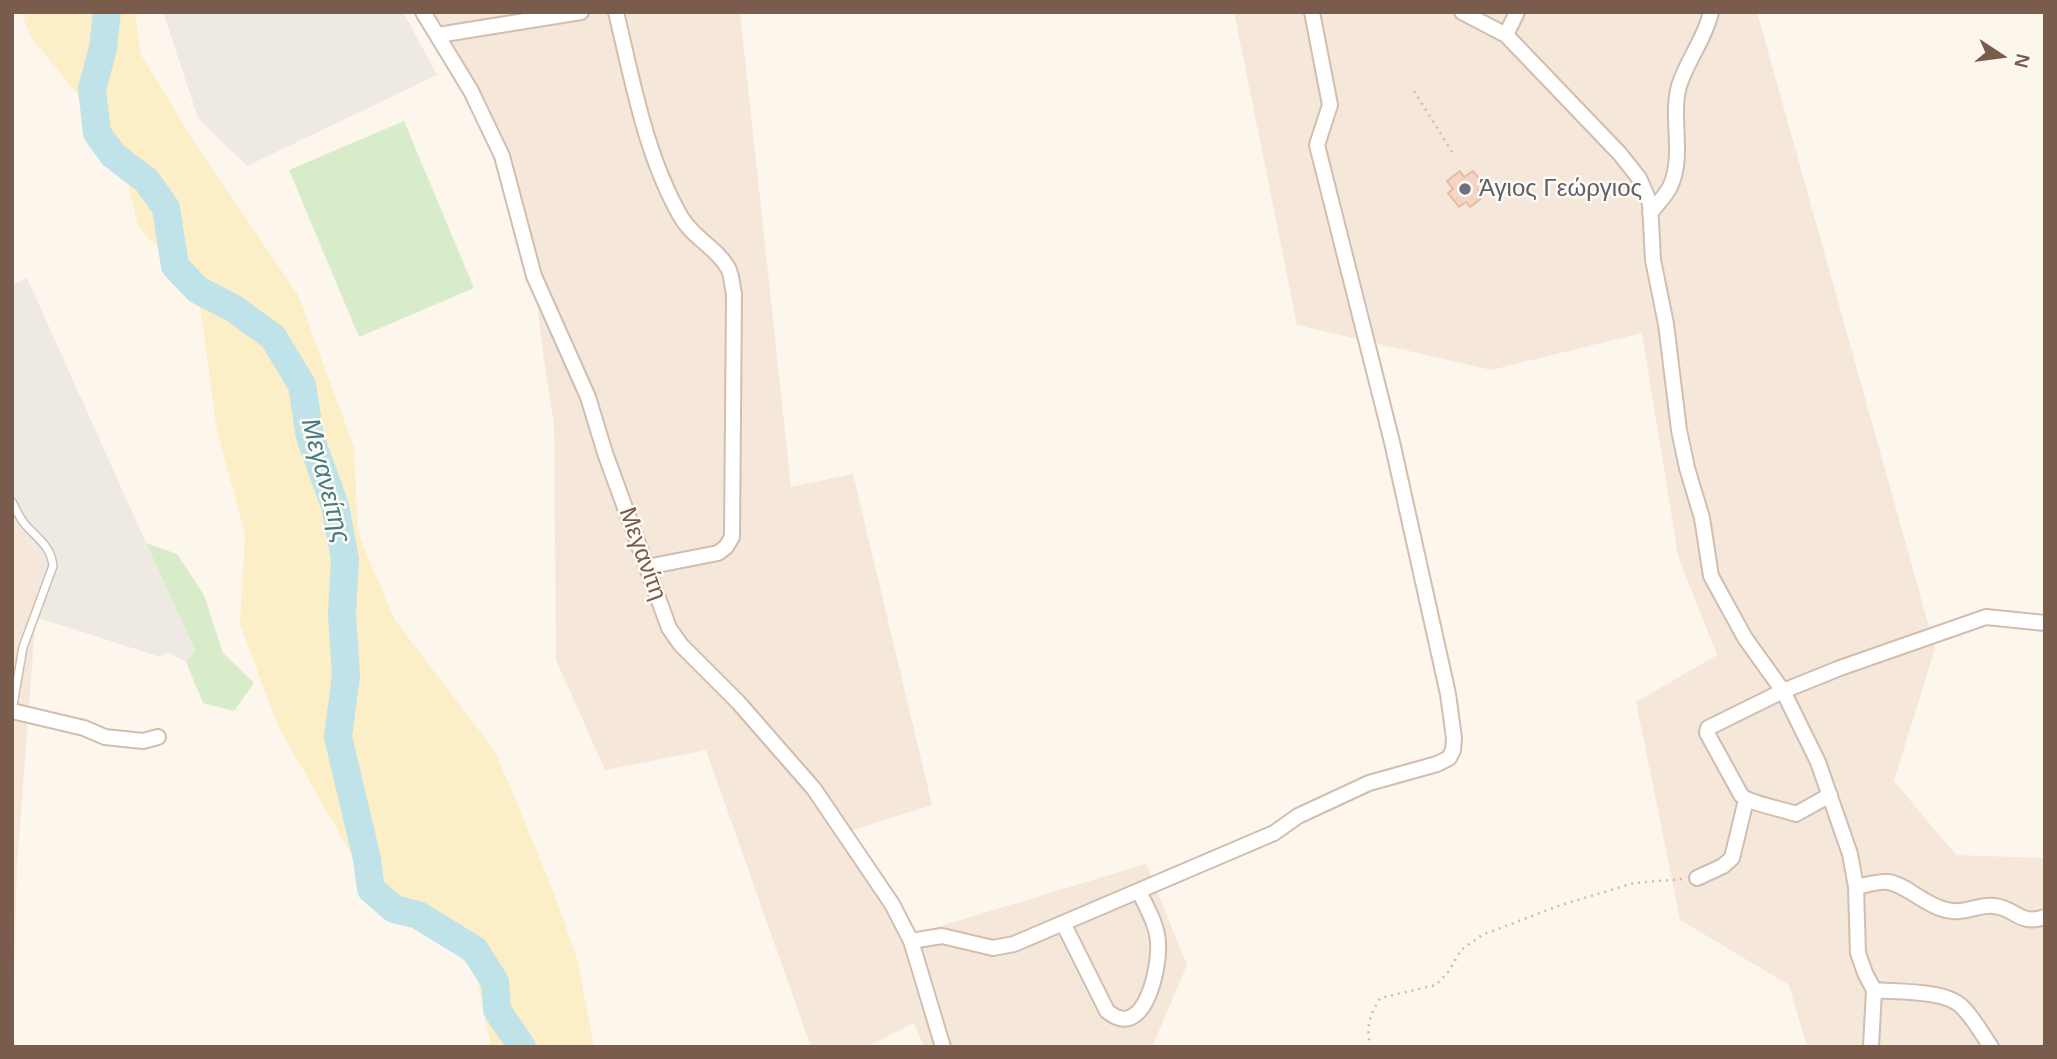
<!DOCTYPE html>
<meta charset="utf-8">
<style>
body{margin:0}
#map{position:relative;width:2057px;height:1059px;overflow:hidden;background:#fdf6ec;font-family:Helvetica,sans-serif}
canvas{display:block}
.frame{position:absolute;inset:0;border:14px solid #7a5c4d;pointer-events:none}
.north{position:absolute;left:1966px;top:21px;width:70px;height:70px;-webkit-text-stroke:5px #fffaf3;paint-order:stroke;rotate:103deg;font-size:19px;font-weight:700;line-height:28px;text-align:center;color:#7a5c4d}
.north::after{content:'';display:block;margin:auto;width:24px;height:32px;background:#7a5c4d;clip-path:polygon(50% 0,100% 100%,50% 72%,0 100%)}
</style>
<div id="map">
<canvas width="2057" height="1059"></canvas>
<div class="frame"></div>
<div class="north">N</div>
</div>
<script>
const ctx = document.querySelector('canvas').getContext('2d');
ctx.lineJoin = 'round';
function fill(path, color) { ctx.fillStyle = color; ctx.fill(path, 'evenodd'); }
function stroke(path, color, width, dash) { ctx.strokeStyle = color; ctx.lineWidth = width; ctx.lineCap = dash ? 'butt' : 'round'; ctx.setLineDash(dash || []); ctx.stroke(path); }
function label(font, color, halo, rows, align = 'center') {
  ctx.font = font + ' Helvetica,sans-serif'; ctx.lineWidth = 5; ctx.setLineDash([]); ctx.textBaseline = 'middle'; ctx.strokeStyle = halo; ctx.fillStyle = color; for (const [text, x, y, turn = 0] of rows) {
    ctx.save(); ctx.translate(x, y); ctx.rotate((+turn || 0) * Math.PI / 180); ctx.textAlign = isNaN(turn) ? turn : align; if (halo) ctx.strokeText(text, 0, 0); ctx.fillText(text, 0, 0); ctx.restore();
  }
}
fill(new Path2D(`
 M423,12H740L791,487L853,474L932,805L850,831L914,934L1146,864L1187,965L1152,1047H924L914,1023L866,1047H811L706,750L605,770L556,660L554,423L543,354L534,276L502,156Z
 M1234,12H1757L1935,648L1894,781L1956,855L2045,858V1047H1807L1789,985L1680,920L1636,702L1717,655L1678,556L1642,333L1491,370L1297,325Z
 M12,516L40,558L17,866L12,1047Z`), '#f5e8da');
fill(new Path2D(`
 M163,12H403L437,75L247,166L198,118Z
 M27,278L195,652L186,662L168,652L160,657L36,617L40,558L12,516V285Z`), '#efe9e4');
fill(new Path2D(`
 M404,121L474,288L359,337L289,170Z
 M146,543L177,554L204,595L223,653L254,683L234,711L203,703L186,662L195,651Z`), '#d8ecc9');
fill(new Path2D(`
 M21,12H135L141,55L195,143L298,295L354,447L358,533L394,619L495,751L550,883L577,958L594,1047H491L476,973L418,915L371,889L277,724L240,624L245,534L217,431L198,290L138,227L120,147L31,37Z`), '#fcefc7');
stroke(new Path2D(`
 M107,12L103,48L92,89L97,133L113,155L147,181L166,208L175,266L198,290L233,308L273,337L302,385L310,437L335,506L345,559L342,615L346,675L338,737L367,859L371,889L394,909L418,915L475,950L495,982L497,1010L522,1047`), '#bfe3e8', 28);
const building = new Path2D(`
 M1460,171L1464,177L1473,171L1484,185L1478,190L1483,197L1470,207L1466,202L1459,207L1448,193L1453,189L1447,181Z`);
fill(building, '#f3d5c3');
stroke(building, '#e6bba3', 2);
const service = new Path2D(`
 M12,502C16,509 19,517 24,523C36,538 51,545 53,566L23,647L12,711`);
const minor = new Path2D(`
 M423,12L471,91L502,156L534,276L588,397L605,453L669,628L681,645L738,702L814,789L892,904L911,941L943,1047
 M616,12C632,79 646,157 681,217C693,238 716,247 728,268C732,275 732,286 734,294L732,537L726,547L718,553L647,567
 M1462,12L1506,35
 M1517,12L1506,35L1620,154L1639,178L1650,203L1653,260L1666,324L1679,430L1687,468L1702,518L1711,576L1745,638L1783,691L1818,762L1850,854L1856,887L1858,953L1865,973L1874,990C1897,992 1945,990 1961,1006C1973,1017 1982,1034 1991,1047
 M438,35L581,12
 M1650,213C1657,205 1665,196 1670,187C1685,155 1670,119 1679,86C1687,60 1705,39 1711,12
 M12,711L84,728L105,737L143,741L158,737
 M1830,795L1796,814C1782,809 1748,803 1741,795L1707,733L1708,728L1783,691L1840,668L1986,617L2045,623
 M1697,878L1723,866L1732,858L1746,800
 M1856,887C1866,885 1878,881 1888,882C1906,884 1927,908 1952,911C1966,913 1980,904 1994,906C2016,908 2019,926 2045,917
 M1063,923L1107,1011C1145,1043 1160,966 1158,942C1157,924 1146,907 1139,891
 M911,941L942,936L993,948L1014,944L1274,833L1298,816L1369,783L1437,764L1449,758L1453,750L1454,738L1448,694L1392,442L1317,145L1330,105L1312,12
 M1871,1047L1874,990`);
stroke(service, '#d1beb0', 10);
stroke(minor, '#d1beb0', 18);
stroke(new Path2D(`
 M1414,91L1454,155
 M1371,1047C1365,1028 1370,1015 1380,998L1436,985L1449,971L1461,950L1482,935L1561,905L1634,883L1683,879`), '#d9b8a5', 2.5, [2, 5]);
stroke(service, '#fff', 7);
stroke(minor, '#fff', 14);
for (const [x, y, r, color] of [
 [1465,189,7,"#6b7280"]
]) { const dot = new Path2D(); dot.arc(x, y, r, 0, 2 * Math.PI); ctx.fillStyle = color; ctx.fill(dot); stroke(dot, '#fffaf3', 2.5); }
label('24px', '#5b616d', '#fffaf3', [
 ["Άγιος Γεώργιος",1479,189]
], 'left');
label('24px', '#7a5c4d', '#fffaf3', [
 ["Μεγανίτη",642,554,70]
]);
label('italic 26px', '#437c86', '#fffaf3', [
 ["Μεγανείτης",325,481,75]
]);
</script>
